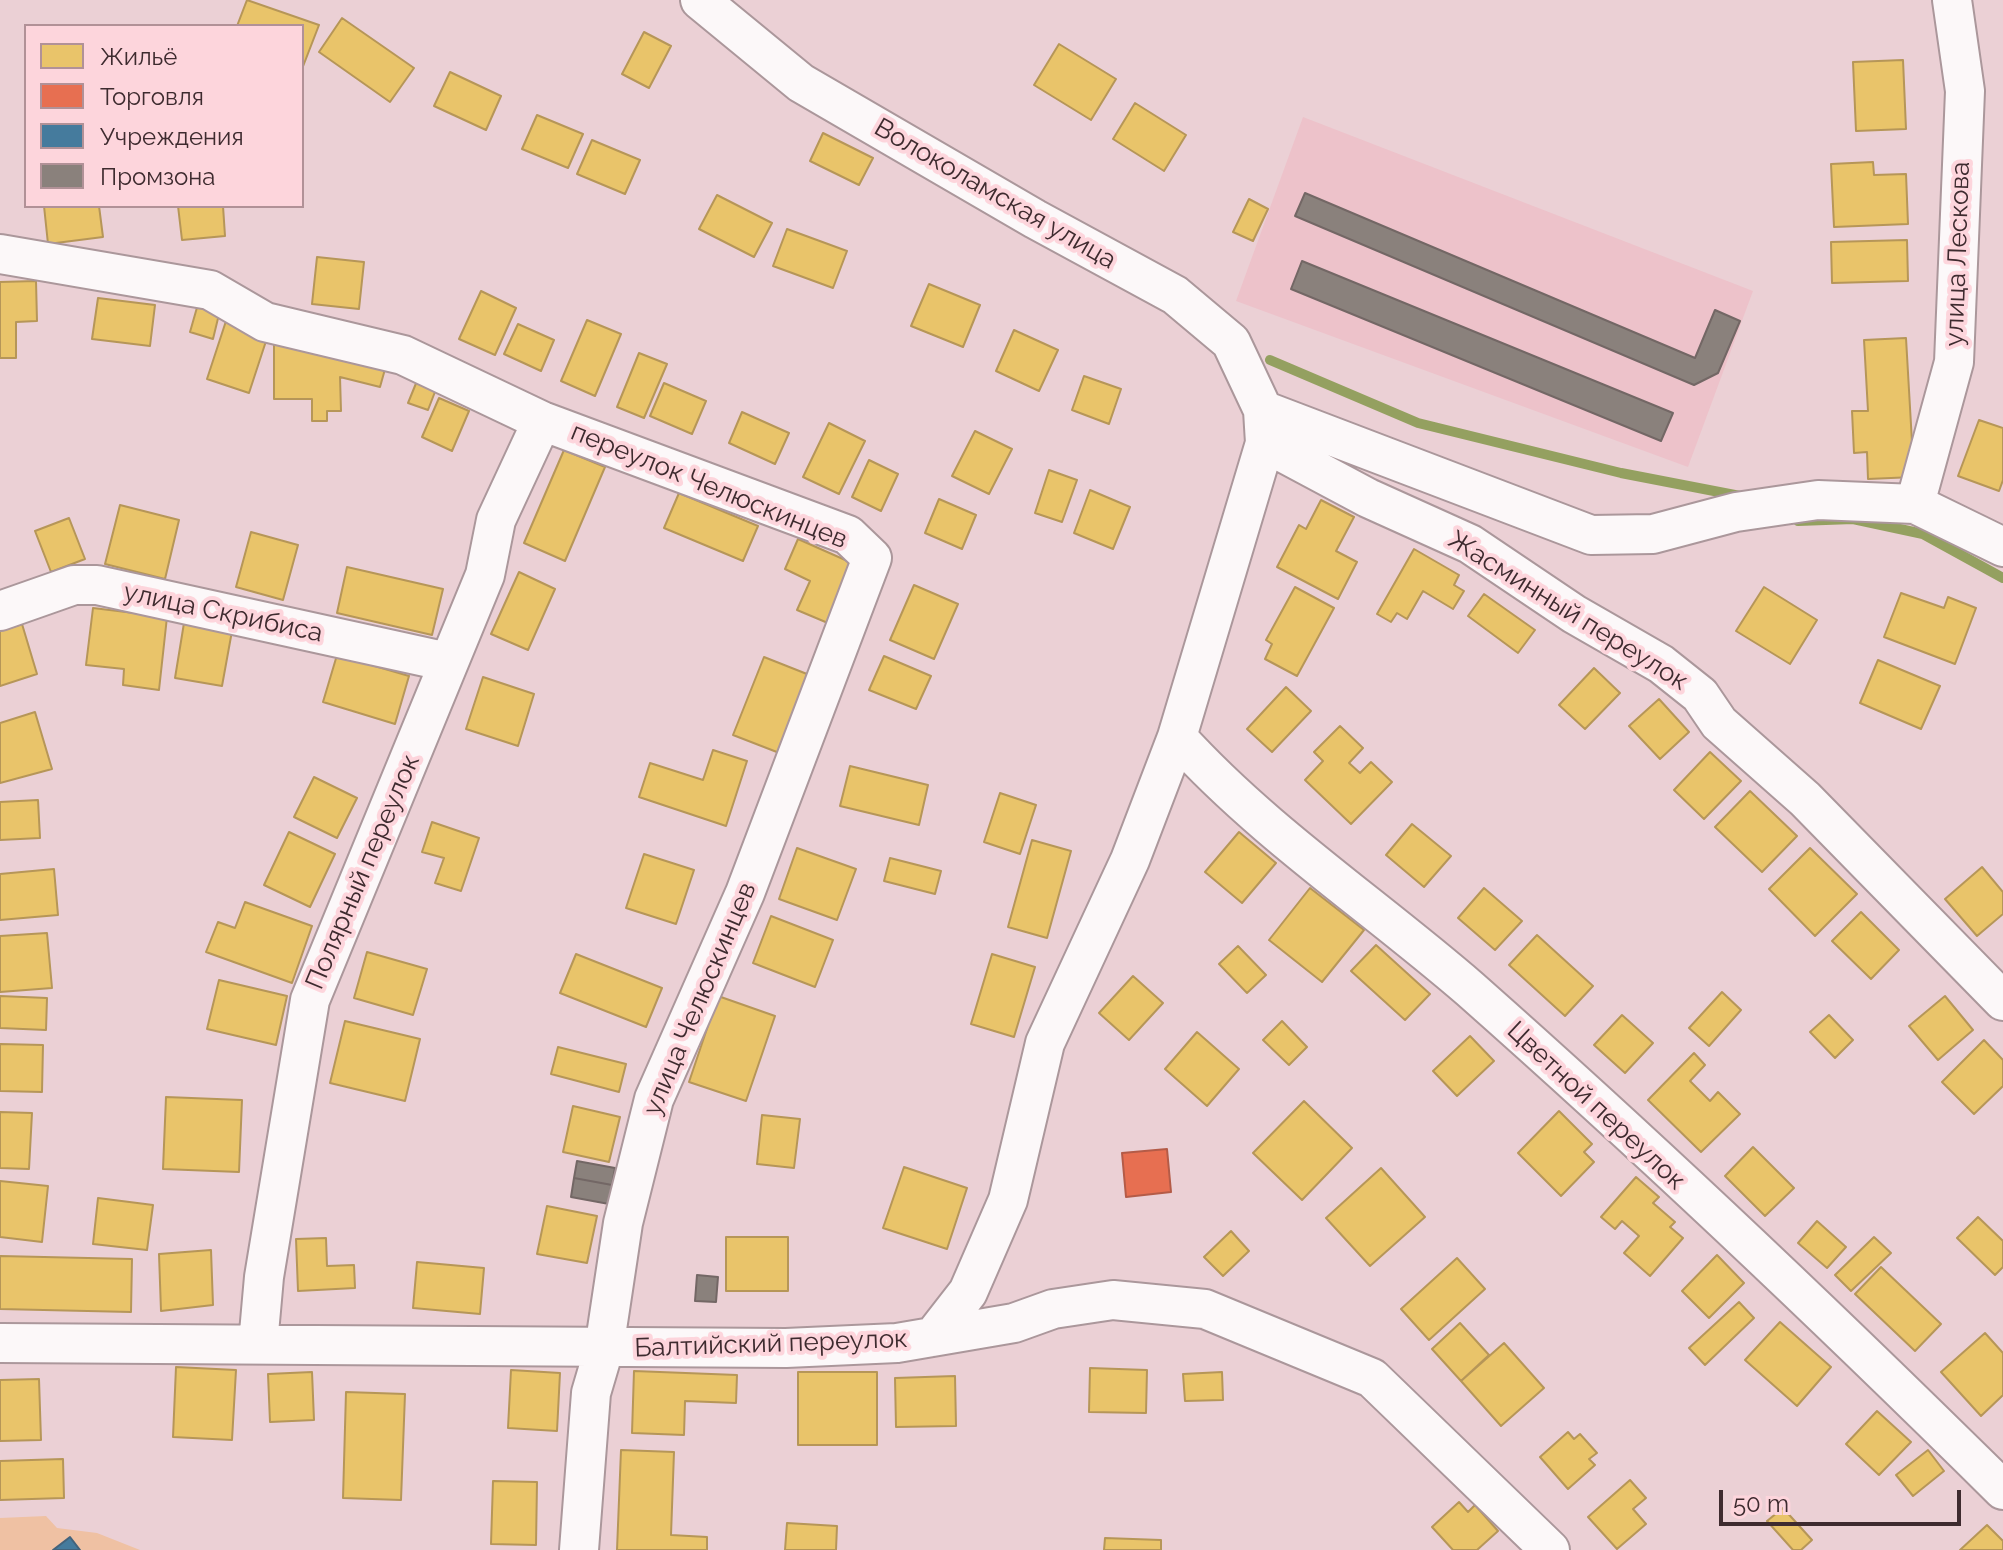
<!DOCTYPE html>
<meta charset="utf-8">
<style>
body{margin:0}
#map{position:relative;width:2003px;height:1550px;overflow:hidden;background:#ebd0d5;font-family:Raleway,sans-serif}
canvas{display:block}
.legend{position:absolute;left:24px;top:24px;width:280px;height:184px;box-sizing:border-box;background:#fdd5dc;border:2px solid #b19197;margin:0;padding:10px 14px;list-style:none;font-size:24px;color:#3e2b2f}
.legend li{display:flex;align-items:center;gap:16px;height:40px}
.legend b{width:40px;border:2px solid #b19197}
.scale{position:absolute;left:1719px;top:1490px;width:242px;height:36px;box-sizing:border-box;border:4px solid #3e2b2f;border-top:0;padding-left:10px;font-size:24px;line-height:28px;white-space:nowrap;color:#3e2b2f;-webkit-text-stroke:6px #fdd5dc;paint-order:stroke}
</style>
<div id="map">
<canvas width="2003" height="1550"></canvas>
<ul class="legend">
<li><b style="height:22px;background:#e9c46a"></b>Жильё</li>
<li><b style="height:22px;background:#e76f51"></b>Торговля</li>
<li><b style="height:22px;background:#457b9d"></b>Учреждения</li>
<li><b style="height:22px;background:#8a817c"></b>Промзона</li>
</ul>
<div class="scale">50 m</div>
</div>
<script>
const ctx = document.querySelector('canvas').getContext('2d');
ctx.lineJoin = 'round';
function fill(path, color) { ctx.fillStyle = color; ctx.fill(path, 'evenodd'); }
function stroke(path, color, width, dash) { ctx.strokeStyle = color; ctx.lineWidth = width; ctx.lineCap = dash ? 'butt' : 'round'; ctx.setLineDash(dash || []); ctx.stroke(path); }
function label(font, color, halo, rows, align = 'center') {
  ctx.font = font + ' Raleway,sans-serif'; ctx.lineWidth = 8; ctx.setLineDash([]); ctx.textBaseline = 'middle'; ctx.strokeStyle = halo; ctx.fillStyle = color; for (const [text, x, y, turn = 0] of rows) {
    ctx.save(); ctx.translate(x, y); ctx.rotate((+turn || 0) * Math.PI / 180); ctx.textAlign = isNaN(turn) ? turn : align; if (halo) ctx.strokeText(text, 0, 0); ctx.fillText(text, 0, 0); ctx.restore();
  }
}
fill(new Path2D(`
 M1303,117L1753,291L1688,467L1236,301Z`), '#edc2ca');
fill(new Path2D(`
 M46,1516L57,1528L97,1533L140,1550H0V1518Z`), '#efc1a3');
const homes = new Path2D(`
 M247,0L319,25L302,69V26H237Z
 M342,18L414,68L390,102L319,52Z
 M644,32L671,46L649,88L622,74Z
 M1059,44L1116,79L1091,120L1034,85Z
 M1903,60L1906,129L1856,131L1853,62Z
 M450,72L501,96L486,130L434,106Z
 M1135,103L1186,135L1164,171L1113,139Z
 M537,115L583,134L568,168L522,149Z
 M823,133L873,158L859,185L810,161Z
 M592,140L640,160L625,194L577,174Z
 M1873,162L1874,175L1906,174L1908,224L1834,227L1831,164Z
 M717,195L772,223L754,257L699,229Z
 M1249,199L1268,209L1253,241L1233,232Z
 M44,206H99L103,237L48,244Z
 M178,206H223L225,236L182,240Z
 M787,229L847,251L833,288L773,266Z
 M1907,240L1908,281L1832,283L1831,242Z
 M317,257L364,262L359,309L312,304Z
 M36,281L37,321L16,322V358H0V282Z
 M929,284L980,305L963,347L911,326Z
 M481,291L516,308L495,355L459,339Z
 M98,298L155,305L150,346L92,339Z
 M198,304L220,310L213,339L190,332Z
 M587,320L621,334L595,396L561,381Z
 M226,321L268,335L249,393L207,379Z
 M518,324L554,340L541,371L504,354Z
 M1014,330L1058,350L1039,391L996,371Z
 M1906,338L1914,477L1868,479L1867,452L1854,453L1852,411H1868L1864,340Z
 M274,343L387,362L380,387L340,377L341,411H327V421H312V399H274Z
 M639,353L667,364L644,418L617,407Z
 M419,376L438,384L428,410L408,403Z
 M1084,376L1121,389L1109,424L1072,410Z
 M664,383L706,401L692,434L650,416Z
 M439,398L469,411L452,451L422,437Z
 M742,412L789,433L775,464L729,443Z
 M1979,420L2003,428V480L1999,491L1958,476Z
 M829,423L865,441L839,494L803,477Z
 M975,431L1012,449L989,494L952,476Z
 M564,450L605,467L565,561L524,543Z
 M869,460L898,474L881,511L852,497Z
 M1049,470L1077,480L1062,522L1035,513Z
 M1090,490L1130,507L1113,549L1074,533Z
 M679,493L758,526L743,561L664,528Z
 M939,499L976,515L962,549L925,533Z
 M1321,500L1354,517L1336,551L1357,562L1338,599L1277,567L1299,525L1306,529Z
 M120,505L179,520L165,579L105,564Z
 M69,518L85,559L51,572L35,531Z
 M251,532L298,545L283,600L236,587Z
 M798,539L861,567L835,626L797,610L810,581L785,569Z
 M1414,549L1459,575L1454,585L1464,591L1453,609L1423,591L1407,619L1397,613L1391,622L1377,614Z
 M347,567L443,589L432,635L337,613Z
 M519,572L555,589L528,650L491,634Z
 M914,585L958,604L934,659L890,640Z
 M1295,587L1334,608L1297,676L1265,659L1272,644L1266,640Z
 M1764,587L1817,620L1790,664L1736,631Z
 M1901,593L1944,608L1948,597L1976,608L1955,664L1884,637Z
 M1484,594L1535,630L1518,653L1468,616Z
 M93,608L167,617L159,690L123,685L124,669L86,665Z
 M184,623L232,631L222,686L175,678Z
 M22,624L37,674L0,686V631Z
 M337,655L409,676L395,724L323,702Z
 M884,656L931,676L916,709L869,690Z
 M764,657L812,676L782,754L733,735Z
 M1878,660L1940,686L1921,729L1860,703Z
 M1594,668L1620,693L1585,729L1559,705Z
 M483,677L534,694L518,746L466,729Z
 M1286,687L1311,711L1272,752L1247,729Z
 M1659,699L1689,732L1660,759L1629,726Z
 M35,712L52,769L0,783V723Z
 M1340,726L1363,748L1349,763L1360,773L1371,762L1392,782L1351,824L1305,780L1323,761L1314,752Z
 M713,750L747,761L726,826L639,797L650,763L703,780Z
 M1710,752L1741,781L1704,819L1674,790Z
 M850,766L928,785L919,825L840,806Z
 M314,777L357,798L337,838L294,817Z
 M1750,791L1797,836L1762,872L1715,827Z
 M1000,793L1036,805L1020,854L984,842Z
 M38,800L40,838L0,840V802Z
 M432,822L479,838L461,891L435,883L444,858L422,852Z
 M1412,824L1451,856L1424,887L1386,855Z
 M289,832L335,854L310,907L264,885Z
 M1239,832L1276,863L1242,903L1205,872Z
 M1032,840L1071,851L1047,938L1008,927Z
 M797,848L856,869L837,920L779,899Z
 M1810,848L1857,894L1815,936L1769,889Z
 M644,854L694,870L676,924L626,908Z
 M890,858L941,871L935,894L884,881Z
 M1982,867L2003,892V914L1977,936L1945,899Z
 M54,869L58,915L0,920V874Z
 M1310,888L1364,930L1322,982L1269,940Z
 M1484,888L1522,921L1495,950L1458,918Z
 M245,902L312,926L292,983L206,952L218,922L235,928Z
 M1861,912L1899,950L1871,979L1832,941Z
 M771,916L833,940L815,987L753,963Z
 M47,933L52,988L0,992V936Z
 M1537,935L1593,986L1565,1016L1509,965Z
 M1376,945L1430,994L1405,1020L1351,971Z
 M1238,946L1266,975L1247,993L1219,964Z
 M367,952L427,969L413,1015L354,998Z
 M576,954L662,988L646,1027L560,993Z
 M992,954L1035,967L1014,1037L971,1024Z
 M1133,976L1163,1003L1129,1040L1099,1013Z
 M219,980L287,996L276,1045L207,1029Z
 M1722,992L1741,1010L1709,1046L1689,1028Z
 M0,996L47,998L46,1030L0,1028Z
 M718,996L775,1016L746,1101L689,1082Z
 M1945,996L1973,1030L1938,1060L1909,1026Z
 M1622,1015L1653,1043L1625,1073L1594,1045Z
 M1829,1015L1853,1040L1835,1058L1810,1032Z
 M345,1021L420,1039L405,1101L330,1083Z
 M1282,1021L1307,1047L1289,1065L1263,1040Z
 M1197,1032L1239,1069L1207,1106L1165,1069Z
 M1470,1036L1494,1061L1457,1096L1433,1071Z
 M1984,1040L2003,1060V1086L1974,1114L1942,1082Z
 M0,1044L43,1045L42,1092L0,1091Z
 M558,1047L626,1064L619,1092L551,1074Z
 M1694,1053L1705,1065L1690,1081L1710,1101L1718,1092L1740,1114L1701,1152L1648,1100Z
 M166,1097L242,1100L239,1172L163,1169Z
 M1304,1101L1352,1148L1302,1200L1253,1153Z
 M573,1106L620,1117L609,1162L563,1152Z
 M1559,1111L1592,1144L1584,1152L1594,1162L1561,1196L1518,1153Z
 M0,1112L32,1113L29,1169L0,1168Z
 M762,1115L800,1119L794,1168L757,1164Z
 M1753,1147L1794,1188L1765,1216L1725,1176Z
 M904,1167L967,1188L947,1249L883,1228Z
 M1381,1168L1425,1217L1370,1266L1326,1218Z
 M1636,1177L1659,1197L1653,1203L1675,1222L1670,1227L1683,1238L1650,1276L1624,1253L1639,1236L1622,1221L1615,1229L1601,1217Z
 M0,1181L48,1186L42,1242L0,1237Z
 M98,1198L153,1205L147,1250L93,1244Z
 M547,1206L597,1216L587,1263L537,1254Z
 M1978,1217L2003,1241V1267L1995,1275L1957,1238Z
 M1817,1221L1846,1247L1827,1268L1798,1243Z
 M1231,1231L1249,1251L1223,1276L1204,1257Z
 M726,1237H788V1291H726Z
 M1874,1237L1891,1253L1851,1291L1835,1275Z
 M326,1238L327,1266L354,1265L355,1288L298,1291L296,1239Z
 M211,1250L213,1305L161,1311L159,1254Z
 M1717,1255L1744,1283L1709,1318L1682,1291Z
 M0,1256L132,1259L131,1312L0,1309Z
 M1457,1258L1485,1289L1429,1340L1401,1309Z
 M417,1262L484,1268L480,1314L413,1308Z
 M1881,1267L1941,1324L1915,1351L1855,1294Z
 M1739,1302L1754,1318L1705,1365L1689,1348Z
 M1780,1322L1831,1367L1797,1406L1745,1360Z
 M1460,1323L1489,1355L1461,1381L1432,1349Z
 M1985,1333L2003,1353V1395L1981,1416L1941,1372Z
 M1504,1343L1544,1388L1501,1426L1461,1381Z
 M176,1367L236,1370L232,1440L173,1437Z
 M1090,1368L1147,1370L1146,1413L1089,1412Z
 M511,1370L560,1373L557,1431L508,1428Z
 M634,1371L737,1375L736,1403L685,1401L684,1435L632,1433Z
 M312,1372L314,1420L270,1422L268,1374Z
 M798,1372H877V1445H798Z
 M1222,1372L1223,1400L1185,1401L1183,1374Z
 M955,1376L956,1426L896,1427L895,1378Z
 M39,1379L41,1440L0,1441V1380Z
 M346,1392L405,1394L401,1500L343,1498Z
 M1877,1411L1911,1442L1879,1475L1846,1444Z
 M1568,1432L1574,1439L1580,1434L1597,1453L1589,1459L1595,1465L1568,1489L1540,1457Z
 M621,1450L674,1452L671,1535L707,1537V1550H617Z
 M1928,1450L1944,1471L1913,1496L1896,1475Z
 M63,1459L64,1498L0,1500V1461Z
 M1630,1480L1646,1498L1633,1509L1646,1524L1617,1549L1588,1517Z
 M493,1481L537,1482L536,1545L491,1544Z
 M1459,1502L1468,1512L1475,1505L1498,1531L1477,1550H1453L1432,1527Z
 M1783,1508L1812,1540L1801,1550H1793L1767,1521Z
 M787,1523L837,1526L836,1550H785Z
 M1987,1525L2003,1541V1550H1960Z
 M1105,1538L1161,1540V1550H1104Z`);
fill(homes, '#e9c46a');
stroke(homes, '#b69658', 2);
const shops = new Path2D(`
 M1167,1149L1171,1192L1126,1197L1122,1153Z`);
fill(shops, '#e76f51');
stroke(shops, '#b45b47', 2);
const public = new Path2D(`
 M70,1537L80,1550H53Z`);
fill(public, '#457b9d');
stroke(public, '#43637c', 2);
const industry = new Path2D(`
 M1305,193L1695,358L1715,310L1740,321L1718,373L1694,385L1295,216Z
 M1302,261L1673,413L1661,441L1291,289Z
 M577,1161L615,1168L612,1185L574,1178Z
 M574,1178L612,1185L609,1204L571,1197Z
 M697,1275L718,1277L716,1302L695,1301Z`);
fill(industry, '#8a817c');
stroke(industry, '#736765', 2);
stroke(new Path2D(`
 M1270,360L1418,423L1621,473L1740,496
 M1798,521L1853,519L1923,534L2003,578`), '#94a060', 10);
const street = new Path2D(`
 M700,0L801,83L1035,219L1175,295L1231,342L1263,410L1265,443L1177,737L1130,860L1045,1043L1008,1200L968,1292L933,1337
 M0,254L210,290L265,322L403,355L542,421L848,535L872,558L745,893L654,1099L623,1223L604,1349L591,1393L579,1550
 M1263,410L1591,535L1653,534L1736,512L1818,500L1915,504L2003,547
 M1265,443L1368,498L1470,544L1574,614L1661,664L1700,695L1719,723L1805,799L2003,1001
 M1915,504L1954,362L1965,91L1952,0
 M0,611L74,585H97L448,662
 M1177,737C1263,832 1373,905 1470,989C1652,1150 1830,1319 2003,1490
 M0,1343L786,1348L897,1343L1014,1323L1053,1309L1113,1300L1205,1309L1372,1378L1550,1550
 M258,1344L264,1277L310,1000L485,575L496,520L542,421`);
stroke(street, '#ab979b', 42);
stroke(street, '#fcf8f9', 38);
label('26px', '#3e2b2f', '#fdd5dc', [
 ["Волоколамская улица",995,194,30],
 ["улица Лескова",1958,254,-88],
 ["переулок Челюскинцев",709,486,22],
 ["Жасминный переулок",1568,611,32],
 ["улица Скрибиса",223,613,12],
 ["Полярный переулок",363,872,-67],
 ["улица Челюскинцев",700,999,-67],
 ["Цветной переулок",1596,1106,43],
 ["Балтийский переулок",771,1344,-2]
]);
</script>
